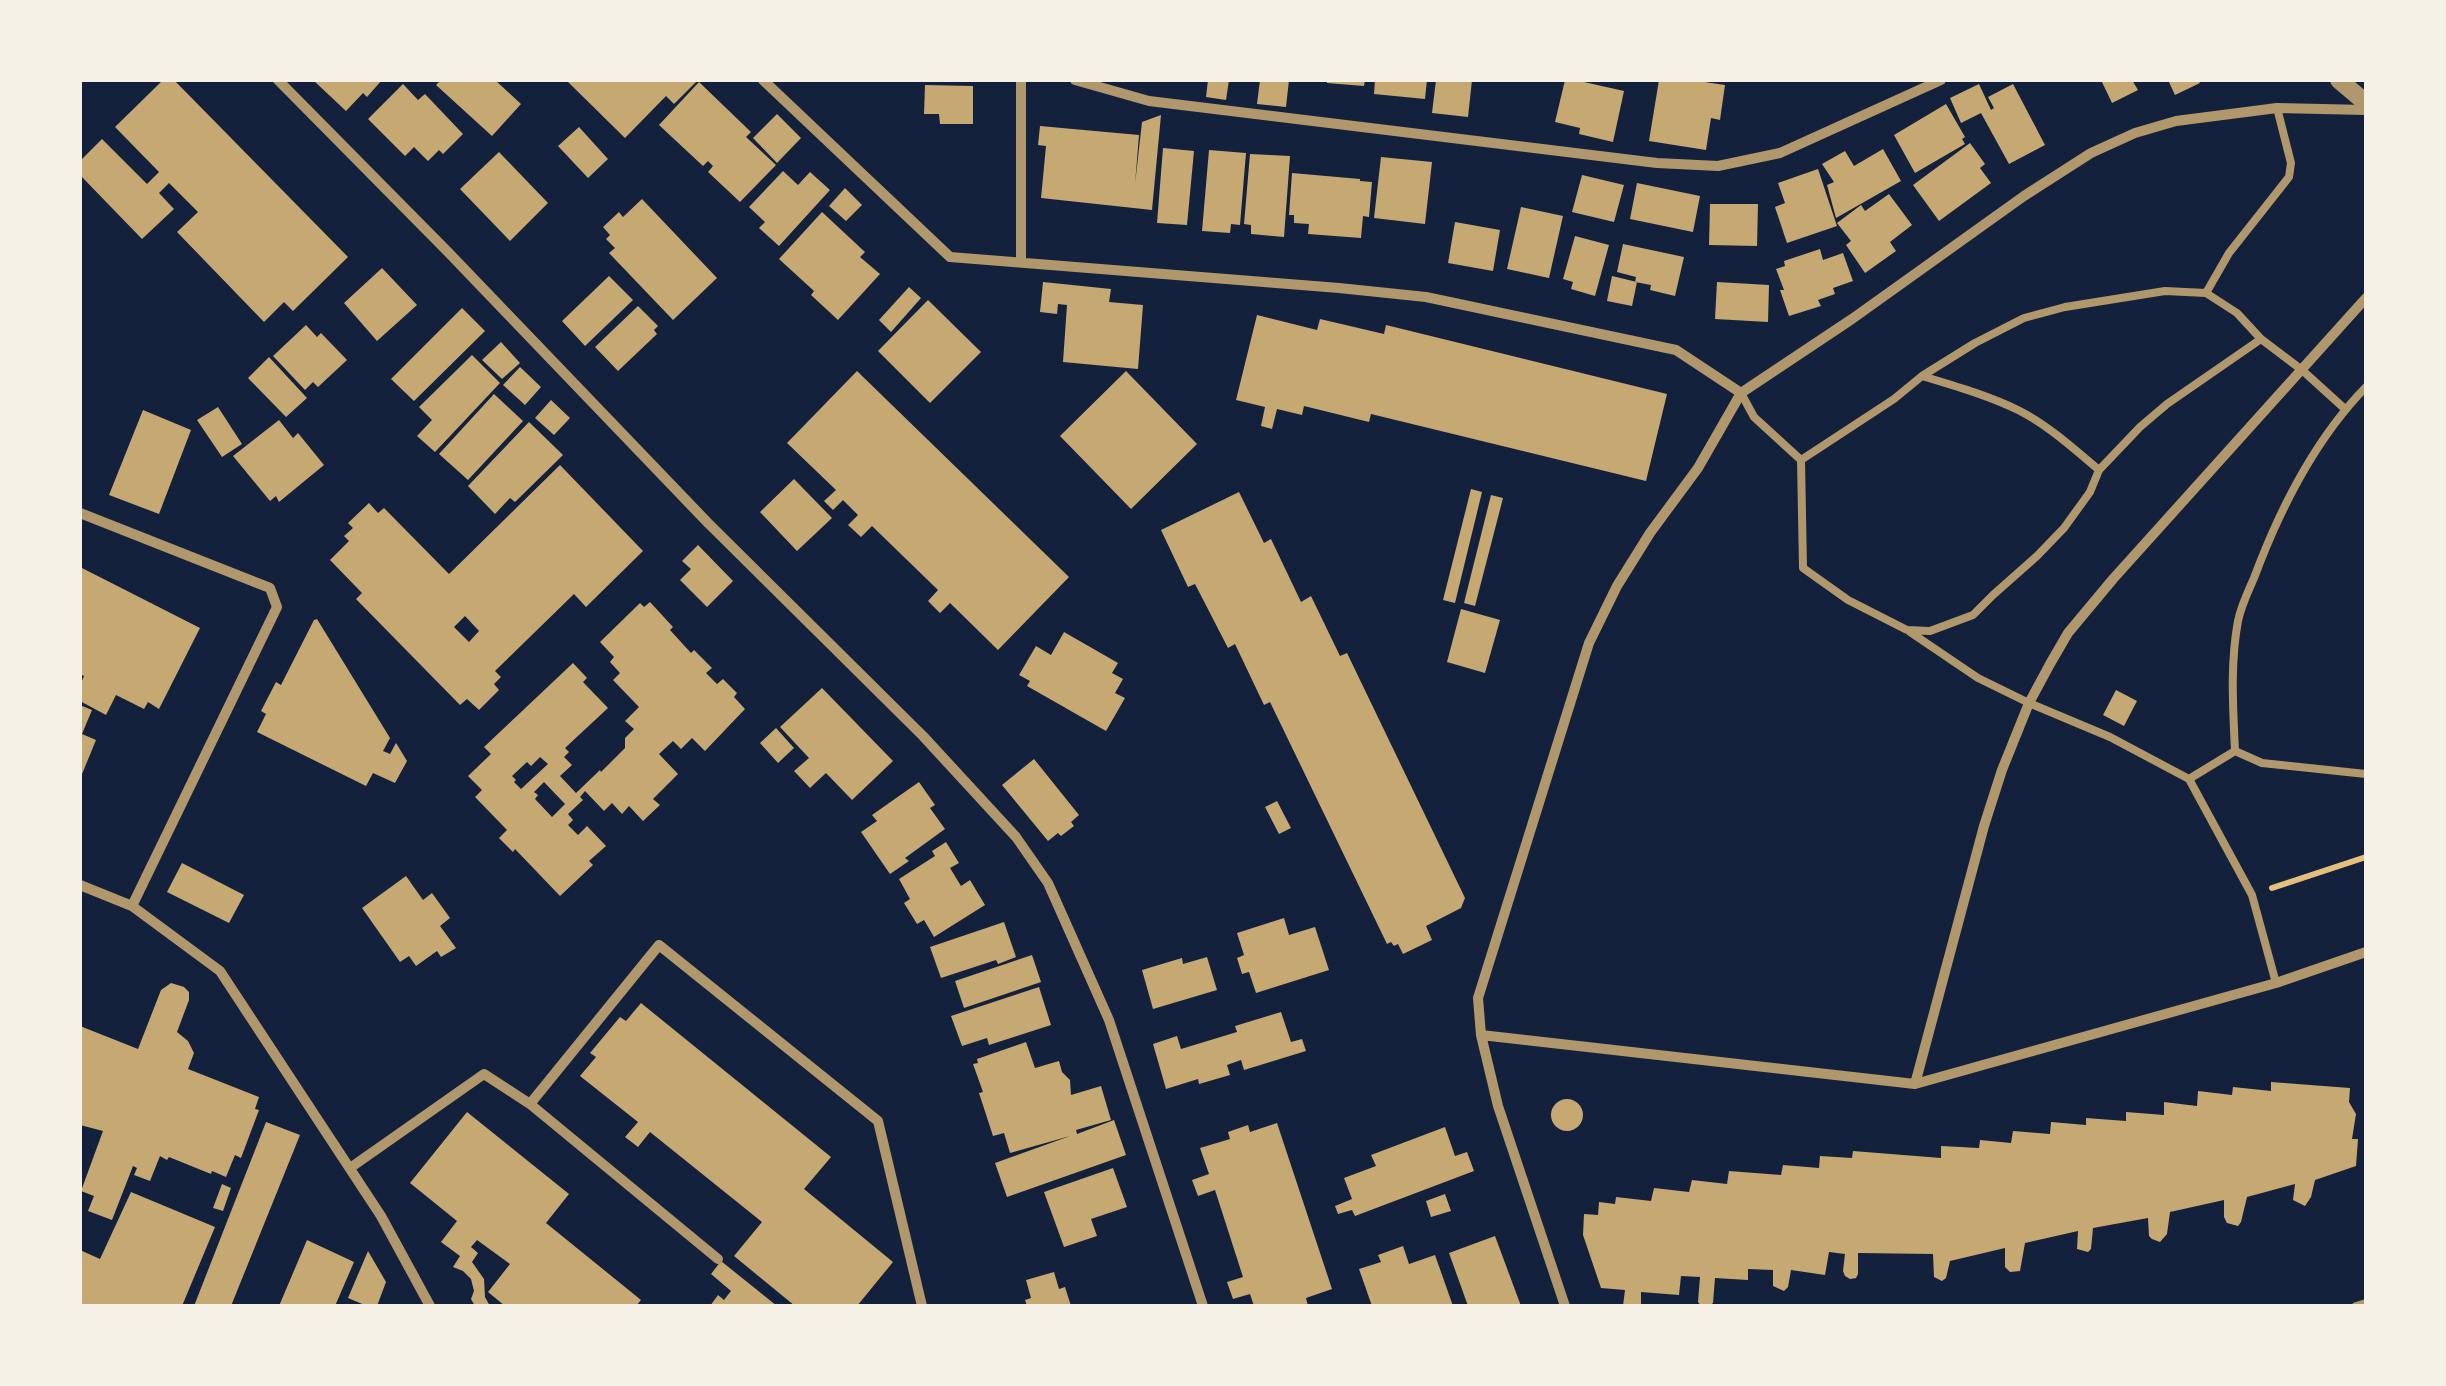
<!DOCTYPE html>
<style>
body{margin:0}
#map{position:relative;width:2446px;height:1386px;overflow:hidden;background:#14213d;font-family:Raleway,sans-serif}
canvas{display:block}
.frame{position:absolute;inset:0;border:82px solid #f6f1e7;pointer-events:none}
</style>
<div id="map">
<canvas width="2446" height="1386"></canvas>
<div class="frame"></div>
</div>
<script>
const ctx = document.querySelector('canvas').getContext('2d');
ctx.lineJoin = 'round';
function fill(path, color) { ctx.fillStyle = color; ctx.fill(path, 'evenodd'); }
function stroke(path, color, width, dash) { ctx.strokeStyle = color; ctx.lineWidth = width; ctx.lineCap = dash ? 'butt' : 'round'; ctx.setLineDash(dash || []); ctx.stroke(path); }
fill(new Path2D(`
 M163,80H174L348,257L293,311L284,302L264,322L177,232L198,212L169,183L159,193L174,209L142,239L80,175V161L102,139L147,184L159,172L115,127Z
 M313,80H382L367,97L363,93L346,111Z
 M441,80H495L521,104L492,136L436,85Z
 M566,80H698L674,104L666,96L625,138Z
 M1208,80H1229L1226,100L1206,97Z
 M1260,80H1289L1286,107L1257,104Z
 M1327,80H1365L1364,86L1327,83Z
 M1375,80H1427L1425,99L1374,94Z
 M1436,80H1472L1468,117L1432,113Z
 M1565,80H1575L1624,91L1613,142L1579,134L1580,128L1555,122Z
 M1659,80H1691L1725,85L1720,120L1711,118L1706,150L1649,141Z
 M2101,80H2132L2138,90L2112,103Z
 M2168,80H2198L2200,83L2175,95Z
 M699,82L751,132L746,137L776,165L740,202L708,172L713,166L708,161L703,166L659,125Z
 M403,84L418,100L425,94L463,134L443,154L439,150L428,161L414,147L405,156L368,119Z
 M1979,84L1991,110L1994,108L1988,97L2013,84L2045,145L2009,164L1981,113L1961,123L1950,98Z
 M925,85L973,86V124H940L939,114H924Z
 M1946,104L1965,137L1962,139L1965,144L1915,173L1894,135Z
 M777,114L801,138L777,163L753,138Z
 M1161,115L1152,210L1041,198L1046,146L1038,145L1040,126L1139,135L1135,184L1142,122Z
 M579,127L608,159L588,178L558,146Z
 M1970,143L1985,164L1980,168L1991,183L1939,221L1913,185Z
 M1163,148L1194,151L1187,225L1157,223Z
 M1883,149L1901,181L1836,218L1827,185L1834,182L1822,164L1845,151L1854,166Z
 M1209,150L1246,153L1240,225L1231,224L1230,233L1202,231Z
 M499,152L548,203L510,241L460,189Z
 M1250,154L1290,156L1284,237L1251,234V225L1244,224Z
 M1381,157L1432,162L1425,224L1374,218Z
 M1818,169L1837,226L1787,243L1775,207L1785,203L1778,183Z
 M783,171L798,185L810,172L830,190L779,246L759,228L765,222L749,207Z
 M1292,173L1360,179V181L1372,182L1369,217L1363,216L1361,238L1308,234L1309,224L1294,223V215H1289Z
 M1582,175L1624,185L1614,222L1572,212Z
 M1637,183L1700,196L1693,232L1630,219Z
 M845,188L862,205L846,221L829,206Z
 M1889,194L1912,225L1890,242L1896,251L1865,273L1846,245L1851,241L1837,223L1861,205L1865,211Z
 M642,199L717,278L673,320L609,253L615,248L606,239L610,235L603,227L619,212L623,217Z
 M1710,204H1758L1757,246L1709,245Z
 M1521,207L1563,216L1549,278L1507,269Z
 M822,212L865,252L860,257L880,274L838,320L811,295L814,291L779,259Z
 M1455,222L1500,230L1493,271L1448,263Z
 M1575,236L1609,245L1595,296L1571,289L1573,282L1563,279Z
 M1623,244L1684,257L1675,296L1650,290L1651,285L1635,282L1636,277L1617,272Z
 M1820,249L1823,260L1843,253L1853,281L1833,288L1835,294L1818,300L1821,306L1789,316L1780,290H1784L1776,269L1785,266L1784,261Z
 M382,268L417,305L377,341L344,303Z
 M609,276L633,300L585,346L562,321Z
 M1612,276L1637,282L1632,306L1607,301Z
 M1043,282L1111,289L1109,302L1143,305L1138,369L1063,362L1067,305L1058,304L1057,314L1040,312Z
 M1717,282L1769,285L1768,322L1715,319Z
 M909,287L921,298L891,332L879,320Z
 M928,300L981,352L930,403L878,351Z
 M638,306L658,326L654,330L657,334L618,371L595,347Z
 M462,308L485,331L414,401L391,379Z
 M1257,315L1317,330L1320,319L1384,334L1386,325L1667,394L1646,481L1371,414L1369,422L1304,406L1302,415L1277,409L1272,429L1261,426L1265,407L1236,400Z
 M306,325L317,337L321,333L347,360L318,387L313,382L305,390L273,356Z
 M501,342L520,363L502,379L482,360Z
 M472,355L500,383L435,452L417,436L432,420L419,407Z
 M269,357L307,398L286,417L248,378Z
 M520,367L541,387L525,405L503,385Z
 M857,371L1069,577L998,650L950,603L940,613L928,601L938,590L872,526L861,537L848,525L858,515L843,500L833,510L824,501L836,490L787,443Z
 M1126,371L1197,444L1131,509L1060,436Z
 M494,394L523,421L468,480L439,454Z
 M551,400L570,418L554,435L535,418Z
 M218,407L242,444L222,457L197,420Z
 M143,410L191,430L159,514L109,495Z
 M279,420L293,438L298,433L324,465L279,502L276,496L270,501L233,456Z
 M529,422L563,455L515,502L510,498L495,514L468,486Z
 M560,465L643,551L586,607L574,594L495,671L501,677L494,684L499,690L479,710L467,699L460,705L356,599L362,593L330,560L349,541L344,536L353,528L348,523L369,503L378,513L384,508L449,574ZM465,616L479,631L469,642L454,627Z
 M794,479L832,518L797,551L760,512Z
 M1471,489L1482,492L1455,603L1443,600Z
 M1239,492L1264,543L1271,539L1301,602L1311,596L1340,656L1347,653L1465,898L1461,908L1426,926L1432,940L1403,954L1398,944L1394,946L1391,942L1387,944L1270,702L1264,705L1235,644L1228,648L1195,584L1188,587L1161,530Z
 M1491,495L1503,498L1475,606L1464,603Z
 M698,545L733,581L707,607L680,580L691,569L682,561Z
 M80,567L200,628L159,709L148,702L144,709L116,695L106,715L80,701V685L84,676L80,674Z
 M650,602L673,627L670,630L691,653L694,650L712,668L706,673L717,684L723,679L737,693L734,697L745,709L705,751L692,738L681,749L673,741L659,754L678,774L653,799L660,805L643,821L629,806L622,814L612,803L604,811L585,791L580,797L583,800L568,814L573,820L568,825L578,835L587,826L606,846L589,861L593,865L560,896L515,849L513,852L499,838L507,830L475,797L482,790L468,776L491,754L484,747L573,663L587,678L583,682L608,708L565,748L569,752L564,757L572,765L560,776L576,793L600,770L601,772L625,748V738L634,729L625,721L639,707L613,680L620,673L610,662L614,657L600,642L640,603L644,607ZM540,757L548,764L521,789L514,782L516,780L512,776L527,762L531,766ZM544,782L565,804L552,817L535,799L538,795L534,792Z
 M1461,609L1500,620L1485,673L1447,662Z
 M317,619L390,738L383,751L390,754L396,743L407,761L395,783L373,773L366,786L257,732L266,714L261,711L276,682L281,685L314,620Z
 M1064,632L1118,663L1112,673L1123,679L1115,693L1125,698L1106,731L1027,686L1030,681L1019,675L1036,646L1051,655Z
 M822,688L893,761L852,800L826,773L810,788L794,771L809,758L780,727Z
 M2116,690L2137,701L2124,726L2103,715Z
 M80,705L92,710L82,734L96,740L80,779Z
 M776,728L794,748L778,763L760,743Z
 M1034,759L1079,815L1071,822L1074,826L1061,836L1058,833L1048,841L1002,785Z
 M919,782L935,805L930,808L945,829L905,858L909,861L890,874L861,832L877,821L872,815Z
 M1277,801L1291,828L1279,834L1265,807Z
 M946,842L959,863L950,868L961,886L970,880L985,905L934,937L924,920L917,924L904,903L910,899L899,879L935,856L932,851Z
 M182,863L244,895L229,923L167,892Z
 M406,876L423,900L432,893L450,918L440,926L456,948L441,957L437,951L416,966L409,956L400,962L362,908Z
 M1284,918L1289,935L1315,927L1329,970L1256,993L1249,972L1242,974L1237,958L1244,955L1237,933Z
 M1004,922L1016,957L998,964L996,960L941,978L930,947Z
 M1032,955L1041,982L964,1008L955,981Z
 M1207,957L1217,990L1153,1009L1142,970L1182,958L1183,964Z
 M171,983L184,987L189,992V1000L177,1032L188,1041L194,1053L188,1069L259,1097L255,1109L259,1110L241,1158L235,1155L226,1177L212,1171L211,1174L169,1157L167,1160L160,1156L150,1181L134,1175L137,1168L133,1166L112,1220L88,1211L94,1196L81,1191L103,1131L80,1125V1026L138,1049L161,990Z
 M1039,987L1051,1025L989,1045L987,1038L962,1046L951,1016Z
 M641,1003L831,1157L804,1189L893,1262L857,1306H795L734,1256L762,1222L650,1132L638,1147L625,1137L638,1122L580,1076L596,1057L590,1053L620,1017L626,1021Z
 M1281,1012L1291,1042L1302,1039L1306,1051L1244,1070L1241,1060L1227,1065L1230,1075L1199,1084L1198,1079L1166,1089L1153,1044L1177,1036L1181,1049L1237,1032L1235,1026Z
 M1026,1042L1035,1068L1059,1061L1062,1072L1070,1080L1071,1095L1101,1086L1111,1120L1076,1130L1077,1134L1114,1120L1126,1155L1007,1197L995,1163L1070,1136L1010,1153L1004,1133L993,1136L979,1093L983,1092L973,1064L978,1063L977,1059Z
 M2271,1082L2350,1088L2349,1102L2356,1114L2352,1139H2358L2356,1166L2315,1180L2311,1197L2305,1206L2293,1200L2295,1184L2247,1197L2241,1222L2238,1226L2227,1223L2224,1217V1200L2170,1212L2167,1234L2160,1242L2152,1239L2149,1236L2148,1218L2093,1228L2091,1249L2088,1252L2077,1249L2078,1231L2025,1243L2020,1271L2010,1272L2005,1267V1248L1950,1261L1946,1278L1942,1281L1934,1277L1933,1254L1858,1253V1274L1856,1278L1850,1279L1845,1276L1843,1271L1845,1254L1829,1252L1825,1275L1791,1270L1788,1287L1784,1291L1773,1286V1270L1748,1269V1280L1715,1278L1713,1303L1709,1306H1701L1698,1302L1700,1277L1681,1276L1679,1295L1641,1292V1306H1623L1625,1290L1601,1288L1583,1235L1584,1214L1598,1215L1599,1202L1615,1204L1616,1197L1651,1201L1654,1188L1689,1192L1692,1180L1727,1184L1729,1171L1781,1175L1783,1165L1819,1168L1820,1156L1852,1158L1853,1151L1941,1158V1146L1979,1148L1980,1140L2011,1143L2013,1131L2050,1134L2051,1122L2086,1125V1118L2126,1121V1112L2164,1115V1102L2197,1106L2198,1091L2232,1095L2233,1087L2271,1091Z
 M1551 1115a16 16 0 1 1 32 0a16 16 0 1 1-32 0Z
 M467,1112L569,1194L546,1223L641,1300L636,1306H505L488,1292L510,1264L477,1240L471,1247L478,1253L472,1262L484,1279L485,1297L490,1306H475L471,1299L474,1291L471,1279L463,1271L453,1267L460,1256L441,1242L457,1221L410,1183Z
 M266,1122L300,1135L231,1306H194Z
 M1277,1123L1332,1289L1306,1298L1308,1306H1254L1250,1294L1233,1299L1227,1282L1243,1277L1215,1190L1198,1196L1192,1180L1209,1174L1200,1148L1230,1139L1228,1132L1248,1125L1250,1132Z
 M1445,1127L1455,1156L1467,1152L1474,1171L1355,1216L1352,1210L1338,1214L1335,1206L1352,1199L1344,1178L1376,1166L1371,1155Z
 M1113,1168L1127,1207L1091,1219L1097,1236L1064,1247L1044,1192Z
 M222,1184L231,1188L223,1211L213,1208Z
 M131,1192L215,1227L182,1306H80V1250L100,1259Z
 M1445,1194L1451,1211L1431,1217L1426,1201Z
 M1495,1236L1521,1306H1468L1449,1253Z
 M307,1240L354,1262L335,1306H279Z
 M1403,1246L1409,1264L1435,1255L1453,1306H1372L1359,1269L1381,1262L1378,1255Z
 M368,1251L386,1282L377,1306H367L348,1298Z
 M721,1261L777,1306H710L718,1295L724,1300L731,1291L711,1274Z
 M1054,1272L1059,1289L1065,1287L1071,1306H1027L1025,1300L1031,1298L1026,1280Z`), '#c6a872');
stroke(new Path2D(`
 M2272,888L2366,857`), '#e5c07b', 6);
stroke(new Path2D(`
 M2206,293L2237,313L2261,339L2302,370L2345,409
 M1922,376C1955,386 1987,395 2018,410C2048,425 2074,449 2099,470
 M1741,393L1754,417L1801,460L1894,399L1922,376L1975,343L2024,318L2065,307L2165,291L2206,293L2229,253L2289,177L2291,163L2277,108
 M1801,460L1803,568L1848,600L1907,630L1930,631L1973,615L1993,595L2037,556L2064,528L2090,492L2099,470L2140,427L2167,404L2261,339
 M1910,632L1978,678L2029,703L2110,737L2189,779L2252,895L2276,983
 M2235,751L2262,763L2366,774
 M2189,779L2235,751C2233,707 2230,664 2238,621C2241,606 2248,592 2254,578C2279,511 2316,438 2366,387
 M2356,1306L2366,1303`), '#b1986c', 8);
stroke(new Path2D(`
 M278,80L448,252L708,523L923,736L1016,837L1048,883L1109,1020L1203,1306
 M763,80L950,257L1339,288L1426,297L1676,350L1741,393
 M1075,80L1149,101L1657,163L1718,166L1780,153L1941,80
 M1021,261V80
 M80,513L270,588L277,607L132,906
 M80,885L132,906L220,971L381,1216L430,1306
 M1481,1035L1915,1084L2276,983L2366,952
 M1915,1084L1984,826L2002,770L2029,703L2050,664L2068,633L2113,579L2366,298
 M530,1104L659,945L878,1121L922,1306
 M350,1168L484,1074L530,1104L718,1259
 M1565,1306L1498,1106L1481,1035L1478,998L1589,643L1617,586L1650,533L1698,468L1741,393L1852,319L2024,196L2091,153L2135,133L2176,121L2277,108L2366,110`), '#b1986c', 10);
stroke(new Path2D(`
 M2339,80L2366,103`), '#b1986c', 18);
</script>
